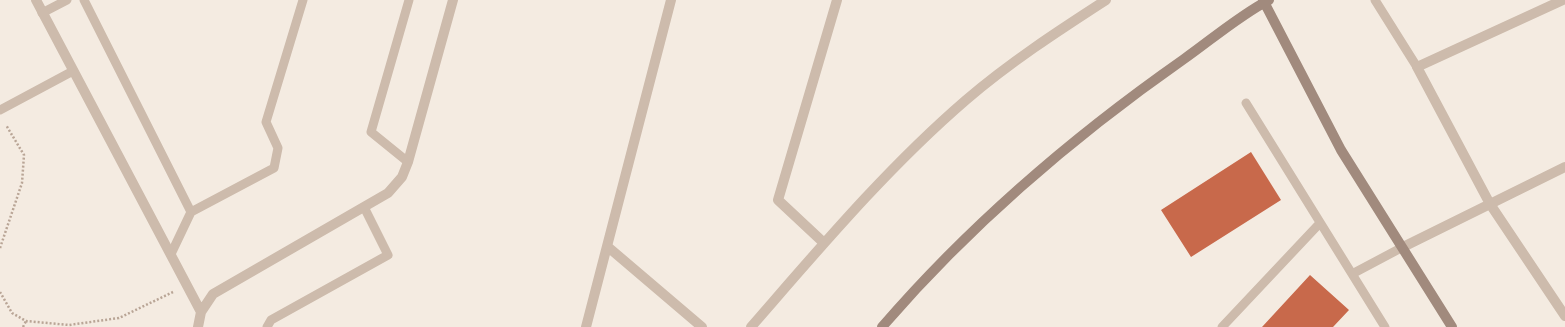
<!DOCTYPE html>
<style>
body{margin:0}
canvas{display:block;background:#f4ebe1}
</style>
<canvas width="1565" height="327"></canvas>
<script>
const ctx = document.querySelector('canvas').getContext('2d');
ctx.lineJoin = 'round';
function fill(path, color) { ctx.fillStyle = color; ctx.fill(path, 'evenodd'); }
function stroke(path, color, width, dash) { ctx.strokeStyle = color; ctx.lineWidth = width; ctx.lineCap = dash ? 'butt' : 'round'; ctx.setLineDash(dash || []); ctx.stroke(path); }
fill(new Path2D(`
 M1251,152L1281,200L1191,257L1161,210Z
 M1310,275L1349,310L1333,327H1262Z`), '#c8694b');
stroke(new Path2D(`
 M0,248L22,183L24,155L6,125
 M0,292L12,313L26,321L69,325L119,318L173,292
 M23,327L26,321`), '#b9a596', 2.5, [2, 2]);
stroke(new Path2D(`
 M84,0L191,212
 M1375,0L1417,67
 M42,13L67,0
 M1246,103L1385,327
 M0,110L73,71
 M408,162L371,132L409,0
 M171,254L191,212L274,168L278,148L266,122L303,0
 M1352,274L1401,248
 M267,327L271,320L388,255L364,207
 M1222,327L1320,223`), '#cdbbac', 9);
stroke(new Path2D(`
 M36,0L201,312
 M1563,0L1417,67L1490,204L1565,316
 M824,243L778,200L837,0
 M608,247L702,327
 M1401,248L1565,167
 M198,327L201,312L213,294L388,193L402,177L408,162L453,0
 M586,327L671,0
 M751,327C819,249 887,168 966,100C1009,63 1058,31 1106,0`), '#cdbbac', 10);
stroke(new Path2D(`
 M1263,0L1341,150L1452,327
 M882,327C970,225 1074,136 1184,59C1211,40 1240,15 1269,0`), '#a18a7d', 10);
</script>
